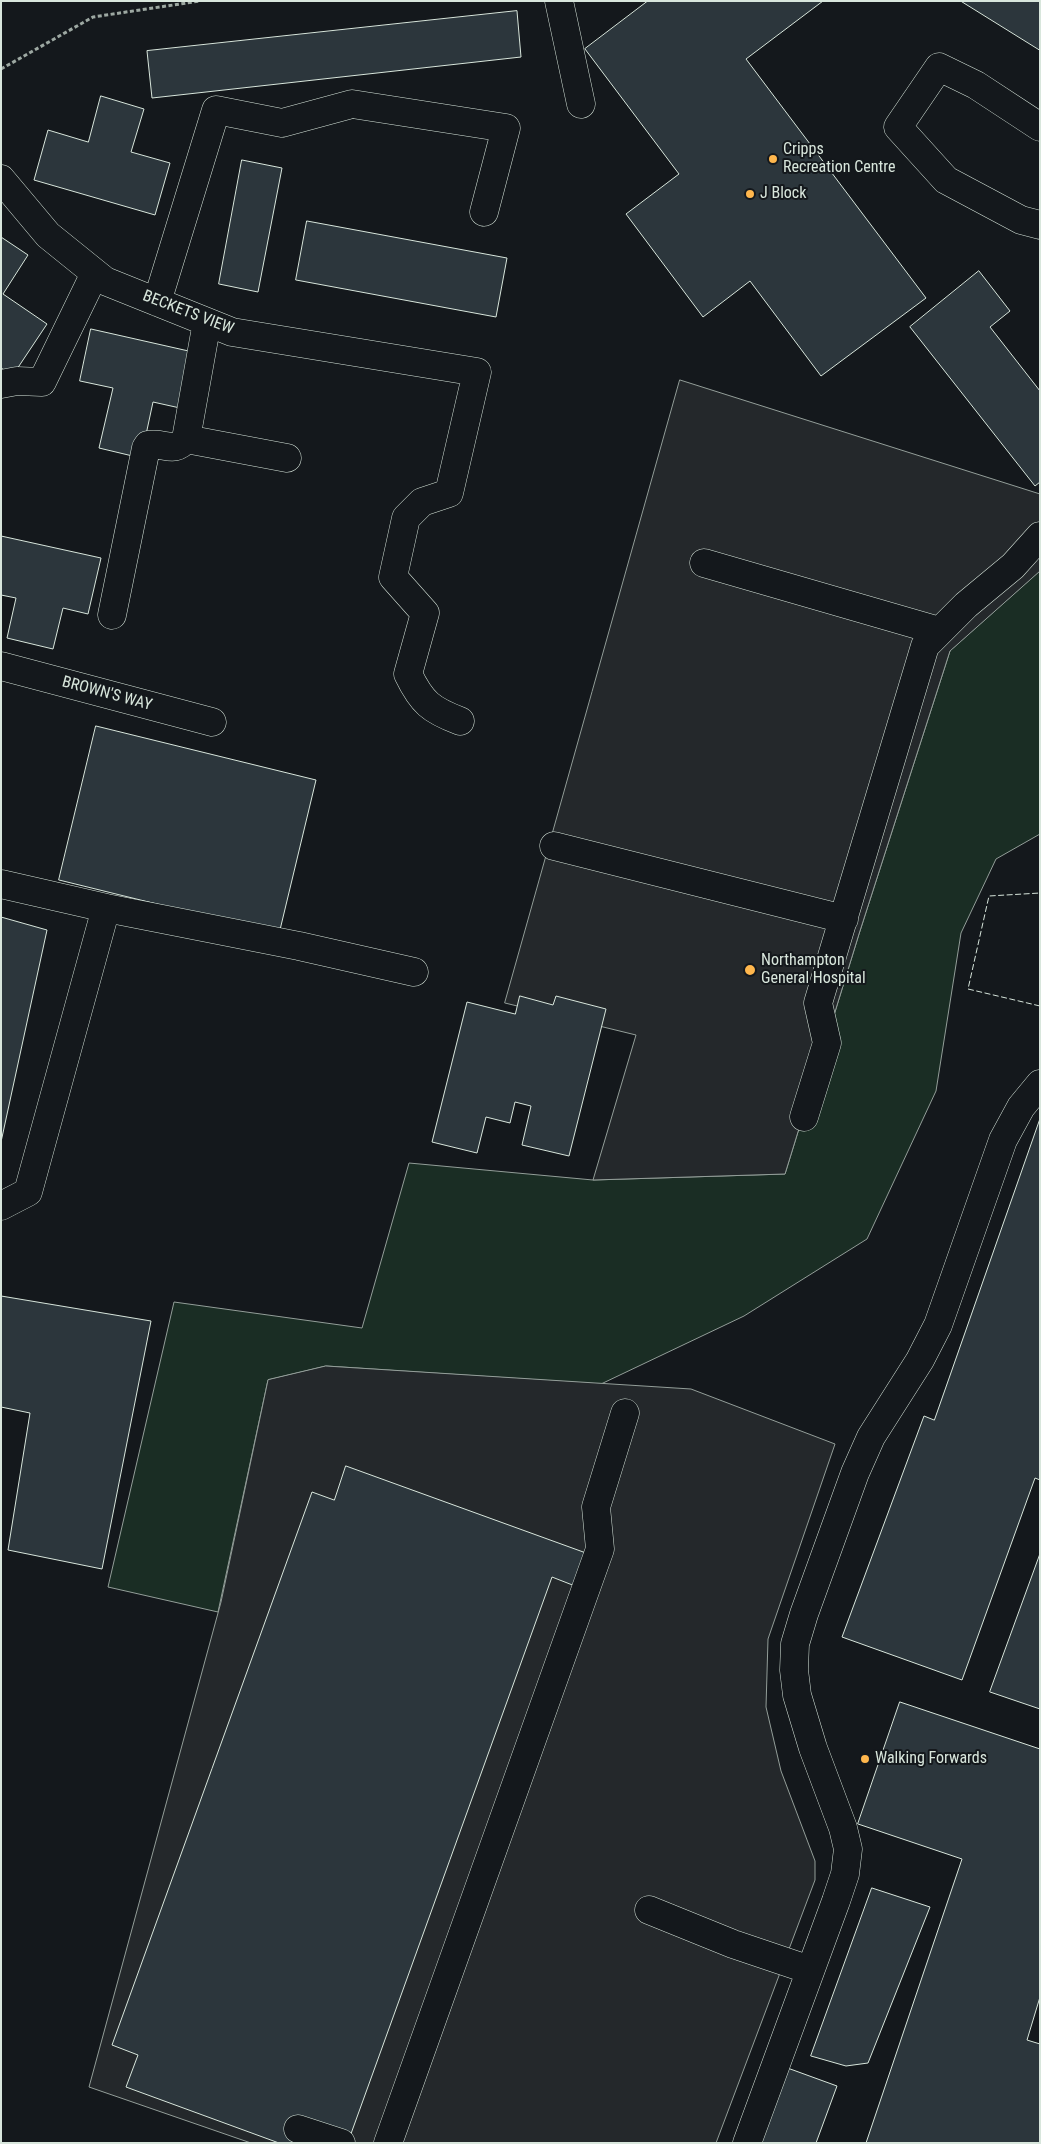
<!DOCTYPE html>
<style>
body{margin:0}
#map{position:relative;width:1041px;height:2144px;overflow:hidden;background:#14181c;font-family:"Roboto Condensed",sans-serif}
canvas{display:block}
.frame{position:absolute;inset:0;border:2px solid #d8e6dc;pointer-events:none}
</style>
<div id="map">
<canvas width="1041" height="2144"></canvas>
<div class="frame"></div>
</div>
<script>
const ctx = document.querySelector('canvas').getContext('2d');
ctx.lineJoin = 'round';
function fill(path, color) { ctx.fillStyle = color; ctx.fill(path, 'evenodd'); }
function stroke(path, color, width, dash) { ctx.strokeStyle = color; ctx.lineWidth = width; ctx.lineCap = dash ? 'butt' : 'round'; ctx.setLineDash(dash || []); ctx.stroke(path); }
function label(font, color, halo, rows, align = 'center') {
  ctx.font = font + ' "Roboto Condensed",sans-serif'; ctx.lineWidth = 4; ctx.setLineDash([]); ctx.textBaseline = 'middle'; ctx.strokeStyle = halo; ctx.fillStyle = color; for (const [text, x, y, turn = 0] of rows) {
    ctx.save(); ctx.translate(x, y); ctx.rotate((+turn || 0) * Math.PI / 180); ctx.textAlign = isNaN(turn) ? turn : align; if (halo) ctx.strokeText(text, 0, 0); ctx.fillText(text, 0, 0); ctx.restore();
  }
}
const green = new Path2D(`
 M1040,571V834L996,859L961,933L936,1091L867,1239L744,1316L601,1384L326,1366L268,1380L218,1612L108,1587L174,1302L362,1328L409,1163L593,1180L785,1174L859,934L950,651Z`);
fill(green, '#1a2d24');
stroke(green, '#939e99', 1);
const parking = new Path2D(`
 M680,380L1040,494V571L950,651L859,934L785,1174L593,1180L636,1035L505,1003Z
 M326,1366L691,1389L835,1444L768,1639L766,1707L781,1771L815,1861V1880L716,2143H251L89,2087L221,1602L268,1380Z`);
fill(parking, '#24282b');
stroke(parking, '#939e99', 1);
const building = new Path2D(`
 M648,1H823L746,59L926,298L821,376L750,281L703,317L626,214L679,174L585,49Z
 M961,1H1040V50Z
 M517,11L521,57L152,98L147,51Z
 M101,96L144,109L131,152L170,163L155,215L34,180L48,130L88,142Z
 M242,160L282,168L258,292L219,284Z
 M307,221L507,258L496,317L296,280Z
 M1,237L28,255L3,294L47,324L13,375L1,368Z
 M979,271L1010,311L990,327L1040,391V482L1035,486L910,327Z
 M91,329L193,352L180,408L153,402L141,458L99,448L113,388L80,381Z
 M1,536L101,558L88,614L63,608L53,649L7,638L16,598L1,595Z
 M96,726L316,780L279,934L59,880Z
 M1,917L47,930L1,1142Z
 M520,996L553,1005L556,996L606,1009L569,1156L522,1145L531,1106L515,1102L510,1123L486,1117L477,1153L432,1142L467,1002L515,1014Z
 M1040,1119V1480L1035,1478L962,1680L842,1637L924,1416L934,1420Z
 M1,1296L151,1321L102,1569L8,1550L30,1413L1,1407Z
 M346,1466L586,1553L575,1586L552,1577L348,2142L279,2143L126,2087L138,2055L112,2045L312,1492L334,1500Z
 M1040,1554V1709L990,1692Z
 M900,1702L1040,1749V1997L1027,2040L1040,2044V2143H866L962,1859L858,1824Z
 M872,1888L930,1907L868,2063L846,2066L811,2056Z
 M782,2066L837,2086L816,2143H755Z`);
fill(building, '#2c363c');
stroke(building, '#d8e6dc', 1);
const minor = new Path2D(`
 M559,1L581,104
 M1040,127L976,85L939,67L898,127L946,180L1021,220L1040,225
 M1,179L48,235L105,281L232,332L477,372L449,493L422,502L406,518L393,577L425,613L408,674C422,703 431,710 460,721
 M157,302L216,110L282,123L352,104L506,128L484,212
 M1,384L17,381L42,382L95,273
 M186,439L287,458
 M704,563L939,631
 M112,615L146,448L148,445C164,442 174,454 186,439L207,322
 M1,666L212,722
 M554,846L844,919
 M1,884L106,908
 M804,1117L827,1043L818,1003L925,646L966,605L1013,566L1040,536
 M1,1206L28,1192L106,908L299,946L414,972
 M649,1910L733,1944L810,1970
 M298,2129L341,2143
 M388,2143L600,1549L596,1507L625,1413
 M747,2143L836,1901L845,1874L848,1849L843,1828L813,1748L797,1695L794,1670L795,1644L804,1614L855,1473L871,1437L920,1360L938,1325L1003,1140L1021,1107L1040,1084`);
stroke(minor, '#d8e6dc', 29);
stroke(new Path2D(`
 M1,69L93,17L200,1`), '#9da8a2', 3, [4, 2.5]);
stroke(minor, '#14181c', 28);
stroke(new Path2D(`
 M1040,1006L968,989L989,896L1040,893`), '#d8e6dc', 1, [6, 2.5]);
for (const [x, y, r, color] of [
 [773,159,5,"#ffb74d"],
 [750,194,5,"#ffb74d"],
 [750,970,6,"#ffb74d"],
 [865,1759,5,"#ffb74d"]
]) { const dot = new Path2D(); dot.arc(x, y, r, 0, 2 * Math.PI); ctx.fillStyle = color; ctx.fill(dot); stroke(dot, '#14181c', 2); }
label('16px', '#d8e6dc', '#14181c', [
 ["Cripps",783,150],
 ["Recreation Centre",783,168],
 ["J Block",760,194],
 ["Northampton",761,961],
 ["General Hospital",761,979],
 ["Walking Forwards",875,1759]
], 'left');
label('16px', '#d8e6dc', '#14181c', [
 ["BECKETS VIEW",188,313,21],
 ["BROWN'S WAY",107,694,15]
]);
</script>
